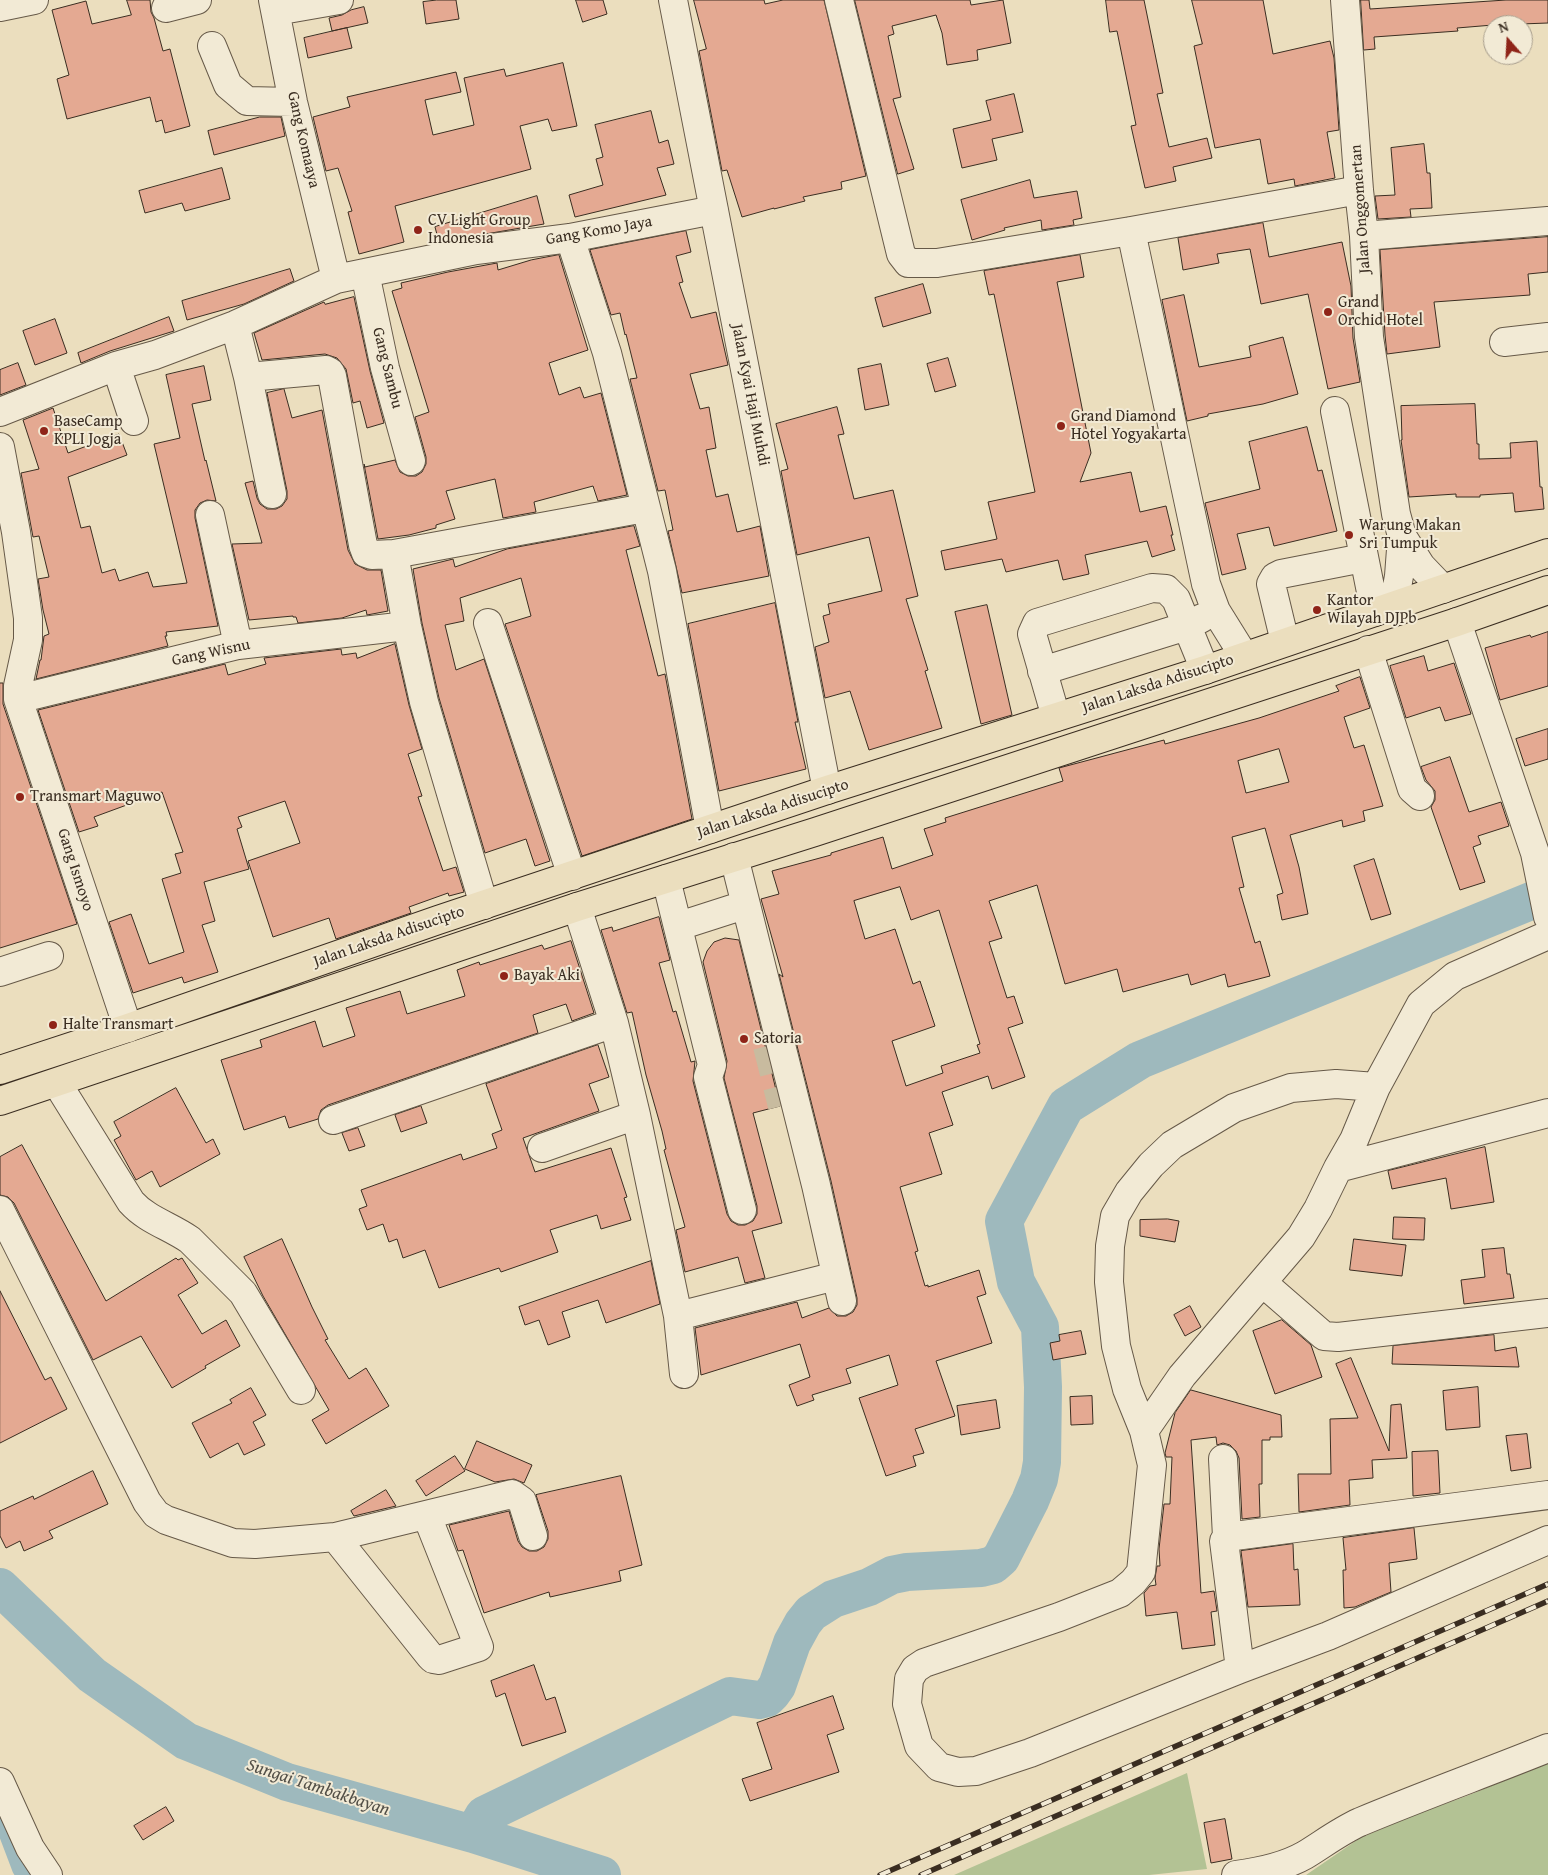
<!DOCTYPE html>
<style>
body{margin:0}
#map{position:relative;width:1548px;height:1875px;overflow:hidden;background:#ebdebe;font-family:"Gentium Book Plus",serif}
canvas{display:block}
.north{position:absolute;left:1483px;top:15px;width:50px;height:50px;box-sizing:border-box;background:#f2ead5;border:1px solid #a89e8d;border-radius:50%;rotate:341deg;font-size:14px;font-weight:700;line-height:20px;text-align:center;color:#3a2d21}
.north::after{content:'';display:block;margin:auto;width:18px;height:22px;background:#8f2418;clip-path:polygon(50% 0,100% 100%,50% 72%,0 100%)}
</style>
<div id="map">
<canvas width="1548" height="1875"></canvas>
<div class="north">N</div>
</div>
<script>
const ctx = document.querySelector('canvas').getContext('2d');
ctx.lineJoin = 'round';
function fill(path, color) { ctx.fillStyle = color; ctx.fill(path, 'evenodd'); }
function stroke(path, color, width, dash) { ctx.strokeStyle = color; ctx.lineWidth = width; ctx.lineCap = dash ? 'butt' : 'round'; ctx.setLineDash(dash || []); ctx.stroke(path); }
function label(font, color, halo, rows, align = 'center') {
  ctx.font = font + ' "Gentium Book Plus",serif'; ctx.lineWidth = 4; ctx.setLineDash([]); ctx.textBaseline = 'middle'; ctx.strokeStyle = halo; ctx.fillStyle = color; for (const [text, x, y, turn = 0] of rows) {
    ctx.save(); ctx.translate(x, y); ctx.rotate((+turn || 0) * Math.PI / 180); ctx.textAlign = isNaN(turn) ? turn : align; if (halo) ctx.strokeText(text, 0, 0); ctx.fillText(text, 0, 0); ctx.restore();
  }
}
fill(new Path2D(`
 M1548,1763V1875H1306L1360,1838L1419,1813L1464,1797Z
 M1187,1773L1207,1869L1149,1875H954Z`), '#b3c294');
stroke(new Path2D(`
 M7,1826L23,1868L29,1875`), '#9eb9bd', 22);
stroke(new Path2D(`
 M0,1587L92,1675L186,1741L287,1782L473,1834L602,1875
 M473,1834L484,1815L730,1696L759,1700L767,1698L772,1693L777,1686L792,1643L803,1623L811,1613L833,1599L869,1587L892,1575L907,1572L981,1568L993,1565L1001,1558L1030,1501L1039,1479L1042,1462L1043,1387L1040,1327L1016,1282L1004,1221L1066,1106L1140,1060L1548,894`), '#9eb9bd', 38);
const building = new Path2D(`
 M127,0H150L151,12L154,18L163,51L170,49L190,126L165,133L162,120L156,122L150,97L67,119L57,79L69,75L52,10L86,1L92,24L131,15Z
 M437,0H456L459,19L426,24L423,2Z
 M576,0H603L607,14L583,22Z
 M694,0H764L765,4L783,0H824L866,176L841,182L842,189L803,197L805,201L774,209V208L742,217L727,170L722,171L699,51L706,49Z
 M855,0H970L971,5L1003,0L1011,43L977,50L978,60L947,65L942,33L936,15L892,26L894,34L888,36L901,97L893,99L914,169L898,174Z
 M1106,0H1144L1163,93L1157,94L1169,147L1207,138L1212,158L1173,167L1176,181L1145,188L1131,126L1136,125L1117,31L1110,32Z
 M1192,0H1263L1273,54L1330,41L1334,58L1339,130L1327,132L1335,178L1295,186L1294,179L1268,184L1260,139L1215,148L1194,46L1202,44Z
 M1361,0H1369L1370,9L1506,0H1548V23L1493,25L1457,28L1458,31L1374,37L1375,49L1364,50Z
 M364,7L368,23L332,31L329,18L342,15L351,10Z
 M347,28L352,48L308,58L304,38Z
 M563,63L577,126L552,131L548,119L520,126L531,169L395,206L404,242L359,254L348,212L352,211L338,168L326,171L313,117L350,107L347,97L456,72L461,92L425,100L433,135L474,125L464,78L504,69L506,76Z
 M1014,94L1023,132L992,139L997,160L962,168L953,129L991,120L986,101Z
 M651,111L659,143L668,140L674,164L657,168L666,195L575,217L569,195L603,185L596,159L603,157L595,125Z
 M260,117H281L285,136L214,155L208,131Z
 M1424,144L1427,173H1430L1432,208L1410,209L1411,217L1378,219L1375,196L1395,195L1391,148Z
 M222,168L230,199L185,211L182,203L145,213L139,191Z
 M1030,180L1034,198L1077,191L1082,218L1073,220L1074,225L1042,230L1041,220L1004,228L1005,230L972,240L961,200Z
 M537,196L544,224L439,242L435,227Z
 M1263,223L1269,257L1342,242L1351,286L1353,338L1360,382L1328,389L1308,294L1261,304L1250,249L1217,254L1219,263L1183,270L1178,238Z
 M686,231L691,252L676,256L683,282L679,283L691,318L716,312L728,365L690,374L700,409L709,407L716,448L706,450L716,497L728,494L737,532L760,526L769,576L682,593L668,531L673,530L665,490L658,491L630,379L637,378L626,334L625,335L620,313L611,315L590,250Z
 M1548,237V272L1528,274L1530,295L1434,302L1440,347L1387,354L1385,335L1380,250Z
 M559,255L588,350L549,363L559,395L580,387L584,398L601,393L627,495L598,501L593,486L534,502L536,512L503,518L495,479L446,491L455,519L436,525V528L409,535L378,539L364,464L365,467L395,460L400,472L408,476H416L422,472L426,464V457L415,417L429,412L392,291L402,288L401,283L448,272L497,263L498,270L531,260Z
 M1080,255L1084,277L1057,282L1091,453L1080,482L1131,472L1140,512L1166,506L1173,535H1171L1175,550L1152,557L1147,541L1085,555L1089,574L1063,580L1058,560L1006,572L1002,559L945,570L941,551L997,539L988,502L1035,492L994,294L989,295L984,271Z
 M290,269L294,281L244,304L187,320L182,301Z
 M923,284L931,313L883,327L875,298Z
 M1184,295L1199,367L1251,357L1249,346L1283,337L1298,394L1263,404L1208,414V416L1187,421L1162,300Z
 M354,297L370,371L384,423L367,428L360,401L353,403L346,369L337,358L325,354L262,360L254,333L324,302L325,304Z
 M169,317L174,331L110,351L81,363L78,353Z
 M55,319L67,353L35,365L23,331Z
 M948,358L956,386L935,392L927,364Z
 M18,363L26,385L0,395V370Z
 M881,364L889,405L865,410L858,369Z
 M204,366L211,400L192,404L205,461L206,460L216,501L207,500L200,503L195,510V518L218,626L166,632L167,636H165L168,646L36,679L40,660H41L44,636L49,634L43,610L38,579L49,577L39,536L33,537L21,473L39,469L23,420L53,408L68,453L119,434L127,455L68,477L81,528L90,526L102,573L115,569L119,581L148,572L153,587L187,583L154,444L180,438L166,375Z
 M284,389L292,418L322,410L348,550L355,564L367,570H381L388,611L367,615L366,610L342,618L298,623L296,617H293V616L249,620L232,544L262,543L245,483L253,481L257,498L260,504L267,509H276L282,506L287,499V491L267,393Z
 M1475,404L1477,444H1479V459L1511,458L1510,443L1537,441L1540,487H1542L1544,509L1515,512L1513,493L1480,495V497H1456V494L1409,497L1401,440H1402L1401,406Z
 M837,407L844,434L838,435L854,499L893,490L918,596L906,599L928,670L925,671L942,728L869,750L850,691L825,698L815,647L829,642L823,616L830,614L828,604L882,591L869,537L797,555L781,471L788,469L776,424Z
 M1307,427L1318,471L1322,470L1337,531L1274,546L1269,527L1237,534L1246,569L1222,575L1205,503L1260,489L1249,442Z
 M634,526L640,546L626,550L658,676L665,674L692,819L582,856L505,624L531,616L521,578L460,598L464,621L445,625L456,670L484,659L550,861L535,866L526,839L485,853L439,698L422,623L413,569L453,559L455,567L507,549Z
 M775,603L798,722H795L806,769L719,791L688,624Z
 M987,605L1012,715L981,724L955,612Z
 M1548,632V686L1500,700L1485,648L1530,635L1531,637Z
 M395,644L409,705L422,749L408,754L422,796L418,797L443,871L456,867L464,892L449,896L448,893L409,907L411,913L336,939L329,918L273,937L248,861L300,843L285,801L238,817L242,827L237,829L249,869L204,882L215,921L202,925L218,972L184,983L182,977L133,993L109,922L131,914L149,964L184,952L162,879L181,873L175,854L183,852L162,792L94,817L98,826L79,832L38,710L225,664L228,675L266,664L264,658L341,649L342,655L356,653L357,658Z
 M1424,656L1428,671L1454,663L1471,714L1445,721L1440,707L1406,718L1390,666Z
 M1360,677L1370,708L1344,717L1354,748L1364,745L1383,806L1363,811L1365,821L1343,827L1342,820L1290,835L1299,867L1308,914L1282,920L1277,895L1283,893L1265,828L1232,837L1244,887L1239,888L1255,943L1260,941L1270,976L1228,987L1225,974L1191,985L1188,974L1123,992L1117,969L1065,984L1037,885L989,901L1002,938L989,942L1007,998L1014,996L1023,1023L1008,1028L1025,1077L992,1089L988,1076L942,1092L953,1125L929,1133L942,1174L900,1187L918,1251L915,1252L925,1286L928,1285V1287L979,1270L986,1294L977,1297L992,1343L936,1361L955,1416L915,1429L924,1453L913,1456L916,1466L886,1476L859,1398L898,1385L889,1355L846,1369L851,1383L812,1395L814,1400L797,1406L789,1385L810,1377L800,1344L701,1375L695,1328L797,1302L802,1318L829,1308L837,1316H846L853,1312L857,1305V1298L831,1181L779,974L783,977L761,899L779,894L772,871L831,855V853L883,837L892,869L933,855L924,829L946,822L945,818L1063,781L1059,768L1164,740L1165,744L1259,718L1339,691L1336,686ZM1279,749L1289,782L1246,793L1238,761ZM900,887L911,920L939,910L980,1044L977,1045L980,1053L941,1066L943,1073L906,1086L892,1041L935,1026L920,981L913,984L895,929L865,939L854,901Z
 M0,683H3V704L77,924L0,948Z
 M1548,729V759L1525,766L1516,739Z
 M1450,757L1469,812L1501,802L1509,826L1478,836L1481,844L1473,847L1485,882L1460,890L1431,807L1435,800V791L1426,780L1421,767Z
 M1374,859L1391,914L1371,920L1354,866Z
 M659,917L670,960L659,963L673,1012L676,1011L691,1062L695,1061L693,1081L727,1214L731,1221L738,1225H745L753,1221L757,1214V1206L724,1078L727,1061L703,962L707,951L714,942L725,938L739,940L780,1106L753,1113L782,1223L752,1231L765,1278L745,1283L738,1257L685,1272L676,1230L685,1227L664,1150L666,1149L662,1131L646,1075L632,1012L627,1013L601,930L612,927L613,931Z
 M571,941L594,1013L572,1021L566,1004L533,1015L538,1033L328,1105L321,1110L318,1119L289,1128L285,1116L244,1130L221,1060L262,1047L260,1040L315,1021L323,1047L355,1036L346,1008L400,991L407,1014L465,996L457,970L479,962L480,965L542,945L544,949Z
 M598,1045L609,1077L589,1084L599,1111L523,1138L535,1172L611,1148L627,1197L624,1198L631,1220L601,1229L597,1215L550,1230L558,1252L501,1272L499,1268L439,1288L425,1250L403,1258L397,1239L389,1242L383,1224L367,1230L359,1209L367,1206L361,1190L461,1154L463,1160L497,1148L492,1134L502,1130L486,1084Z
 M176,1088L206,1143L213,1139L220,1154L160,1187L152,1171L136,1180L114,1140L121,1136L114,1122Z
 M421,1106L427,1123L401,1132L395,1115Z
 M358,1128L365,1146L349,1151L342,1133Z
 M22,1145L106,1301L176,1258L178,1260L182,1258L198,1283L178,1295L202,1334L226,1320L240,1346L205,1366L206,1368L172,1388L141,1336L93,1360L14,1203L8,1197L0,1195V1157Z
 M1485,1147L1494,1202L1451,1209L1446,1178L1392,1189L1388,1171Z
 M1394,1217L1425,1218L1424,1240L1393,1239Z
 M1168,1219L1179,1221L1175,1242L1140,1236V1220Z
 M282,1239L312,1307L328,1339L325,1340L349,1379L366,1368L389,1406L326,1444L312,1420L329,1410L263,1296L244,1257Z
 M1354,1239L1406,1245L1402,1276L1350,1270Z
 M1504,1248L1507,1274H1510L1514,1298L1464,1304L1461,1280L1485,1277L1482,1250Z
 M651,1261L660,1304L606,1323L598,1300L562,1312L570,1337L548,1345L539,1320L525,1325L519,1307Z
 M0,1291L45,1380L51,1377L67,1409L0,1443Z
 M1190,1306L1201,1327L1185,1336L1174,1315Z
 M1282,1320L1311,1345L1322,1377L1275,1394L1253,1331Z
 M1081,1331L1086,1354L1053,1360L1050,1343L1060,1341L1059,1335Z
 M1494,1335L1495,1351L1516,1347L1519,1367L1392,1364L1393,1346Z
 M1351,1358L1389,1451L1391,1405L1401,1404L1407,1458L1372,1460L1373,1478L1349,1480L1350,1505L1299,1512L1298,1474H1331L1330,1419L1358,1418L1336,1364Z
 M1478,1387L1480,1427L1446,1430L1443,1391Z
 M251,1388L266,1415L253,1422L265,1445L244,1455L238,1443L210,1458L192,1423L232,1403L230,1400Z
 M1191,1390L1281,1415L1282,1437H1270V1440H1262V1484H1259L1260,1517L1242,1519L1239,1458L1236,1451L1230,1445L1223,1443L1217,1445L1216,1437L1191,1440L1201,1593L1214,1591L1217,1611L1211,1612L1215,1645L1182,1649L1177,1612L1146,1616L1144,1593L1150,1586L1156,1585L1155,1578L1157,1566H1160L1159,1549L1164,1504H1170L1172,1457H1166L1165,1453L1175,1413Z
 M1092,1396L1093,1424L1071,1425L1070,1397Z
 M996,1400L1000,1428L961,1435L957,1406Z
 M1527,1434L1531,1468L1511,1471L1506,1436Z
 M477,1441L532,1465L524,1483L514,1479L495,1482L465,1469Z
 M1438,1451L1440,1493L1413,1496L1412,1452Z
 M455,1456L465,1471L426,1496L416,1481Z
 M93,1471L108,1504L49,1531L53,1538L24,1551L20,1541L6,1548L0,1536V1511L33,1496L34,1499Z
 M621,1476L642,1565L619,1571L621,1581L550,1597L549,1592L484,1613L463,1550L458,1551L449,1525L509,1511L518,1541L522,1547L529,1551H537L544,1547L548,1539V1531L536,1495Z
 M386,1490L396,1506L354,1516L351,1511Z
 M1414,1528L1417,1559L1389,1563L1391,1592L1355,1607L1344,1608L1343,1570H1346L1343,1538Z
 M1293,1544L1294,1570L1298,1569L1300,1605L1248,1607L1241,1551Z
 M534,1665L546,1700L555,1697L566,1732L522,1746L505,1693L496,1697L491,1681Z
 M833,1696L844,1729L827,1735L839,1772L750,1801L742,1779L772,1769L757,1723Z
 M166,1807L174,1821L143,1840L134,1826Z
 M1225,1819L1232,1859L1211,1863L1204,1823Z`);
fill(building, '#e4a992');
stroke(building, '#3a2d21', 1);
stroke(new Path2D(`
 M767,1046L782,1106`), '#c8bb9f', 28, [28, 14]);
const minor = new Path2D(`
 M273,0L293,102L336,279
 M673,0L827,790
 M839,0L901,254L908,263H937L1131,231L1359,190
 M1345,0L1359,190L1364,236L1369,337L1396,514L1402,536L1399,576L1394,605
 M0,7L34,0
 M166,8L197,0
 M276,11L339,0
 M212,46L228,85L247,101L293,102
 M1131,231L1206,584L1216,611L1244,656
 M1364,236L1548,221
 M570,238L607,353L662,571L710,829
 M365,273L385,368L411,461
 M235,325L248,377L272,494
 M1504,342L1548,337
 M116,366L134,421
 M248,377L326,370L330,372L332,376L363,545L366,553L372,555L394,554L645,508
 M1335,411L1375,612
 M0,412L116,366L155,355L235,325L336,279L476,250L570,238L714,210
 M0,447L16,532L28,618V640L18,686V699L128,1028
 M210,515L238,645
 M1402,536L1421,566L1443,589
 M394,554L407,626L424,702L484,905
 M1457,622L1535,853L1548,917
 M488,623L572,876
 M1285,642L1271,584L1275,577L1281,574L1363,558
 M1368,650L1412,789L1420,796
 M1042,671L1187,626L1202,618
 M18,699L238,645L407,626
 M1056,717L1032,634L1037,623L1152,588L1166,589L1176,599L1205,670
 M734,857L816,1185L842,1301
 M666,879L712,1065L708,1077L742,1210
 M577,907L614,1023L636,1115L678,1316L684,1374
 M679,926L735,908
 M0,972L49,956
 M57,1083L131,1202C147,1220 170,1226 190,1240L243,1293L301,1390
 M1376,1087L1336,1084L1291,1088L1234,1108L1172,1145L1151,1165L1129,1192L1115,1216L1110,1246L1109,1282L1116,1346L1127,1389L1144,1431L1152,1465L1141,1572L1133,1582L1120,1593L1059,1617L924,1663L915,1669L909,1679L907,1704L919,1746L939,1767L958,1772L976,1771L1030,1753L1240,1669L1328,1636L1548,1540
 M333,1120L614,1023
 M542,1148L636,1115
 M1338,1168L1548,1113
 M0,1210L147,1502L156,1514L166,1520L233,1543L255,1544L335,1537L512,1494L522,1501L533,1536
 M1263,1283L1324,1336L1338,1337L1548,1313
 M678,1316L836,1276
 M1144,1431L1182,1376L1301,1237L1318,1209L1338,1168L1354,1140L1376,1087L1421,1004L1455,976L1548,935
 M1223,1459L1227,1537L1224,1541L1240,1669
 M335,1537L430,1656L433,1659L439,1660L479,1647L427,1516
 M1227,1537L1548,1495
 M0,1782L30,1848L48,1875
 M1236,1875C1259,1872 1284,1867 1305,1855C1323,1844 1340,1831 1360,1822C1422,1796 1486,1773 1548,1748`);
const highway = new Path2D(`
 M0,1070L128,1028L438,920L827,790L1205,670L1548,553
 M0,1101L577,907L815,832L1457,622L1548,590`);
stroke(minor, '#665948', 30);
stroke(highway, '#3a2d21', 30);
stroke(minor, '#f2ead5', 28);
stroke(highway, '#ebdebe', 28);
const rail = new Path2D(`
 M880,1875L1548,1584
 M921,1875L1548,1601`);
stroke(rail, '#3a2d21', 5.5);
stroke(rail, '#f2ead5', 4, [11]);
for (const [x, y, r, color] of [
 [418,230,5,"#8f2418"],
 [1328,312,5,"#8f2418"],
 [1061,426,5,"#8f2418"],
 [44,431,5,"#8f2418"],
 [1349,535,5,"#8f2418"],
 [1317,610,5,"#8f2418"],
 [20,797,5,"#8f2418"],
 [504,976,5,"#8f2418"],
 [53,1025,5,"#8f2418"],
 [744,1039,5,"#8f2418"]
]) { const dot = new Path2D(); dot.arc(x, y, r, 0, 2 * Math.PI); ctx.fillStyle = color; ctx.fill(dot); stroke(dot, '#f2ead5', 2); }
label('16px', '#3a2d21', '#f2ead5', [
 ["Gang Komaaya",303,140,77],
 ["Jalan Onggomertan",1361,209,-94],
 ["Gang Komo Jaya",599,231,-10],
 ["Gang Sambu",387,368,76],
 ["Jalan Kyai Haji Muhdi",750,395,79],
 ["Gang Wisnu",211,653,-12],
 ["Jalan Laksda Adisucipto",1158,684,-18],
 ["Jalan Laksda Adisucipto",773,809,-18],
 ["Gang Ismoyo",75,870,72],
 ["Jalan Laksda Adisucipto",389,937,-19]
]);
label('16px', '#3a2d21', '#f2ead5', [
 ["CV Light Group",428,221],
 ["Indonesia",428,239],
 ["Grand",1338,303],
 ["Orchid Hotel",1338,321],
 ["Grand Diamond",1071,417],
 ["Hotel Yogyakarta",1071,435],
 ["BaseCamp",54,422],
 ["KPLI Jogja",54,440],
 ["Warung Makan",1359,526],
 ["Sri Tumpuk",1359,544],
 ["Kantor",1327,601],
 ["Wilayah DJPb",1327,619],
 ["Transmart Maguwo",30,797],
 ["Bayak Aki",514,976],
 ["Halte Transmart",63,1025],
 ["Satoria",754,1039]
], 'left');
label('italic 18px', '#535048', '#f2ead5', [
 ["Sungai Tambakbayan",318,1788,18]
]);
</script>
